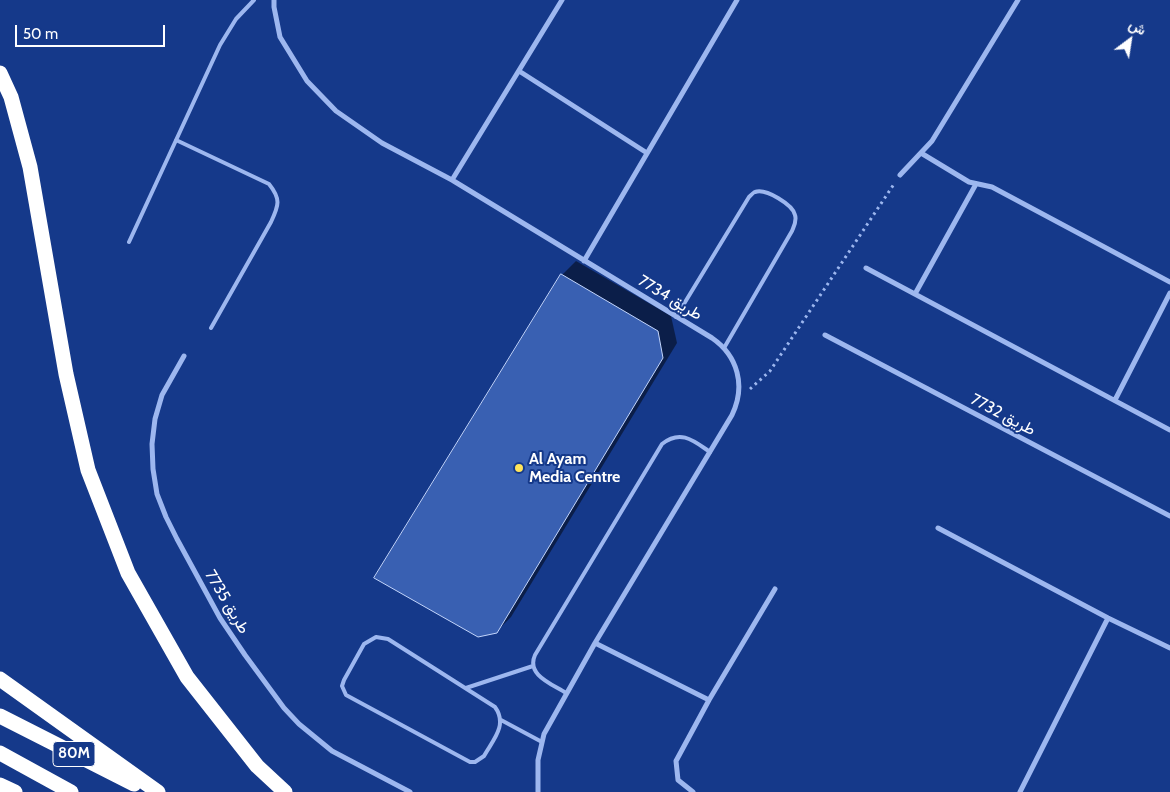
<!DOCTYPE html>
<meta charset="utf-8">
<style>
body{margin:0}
#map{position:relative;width:1170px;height:792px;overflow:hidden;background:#15398a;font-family:Cabin,Vazirmatn,sans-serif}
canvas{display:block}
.north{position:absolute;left:1105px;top:15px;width:50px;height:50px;-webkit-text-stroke:4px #15398a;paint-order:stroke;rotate:31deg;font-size:14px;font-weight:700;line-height:20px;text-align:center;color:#fff}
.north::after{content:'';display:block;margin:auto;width:18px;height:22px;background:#fff;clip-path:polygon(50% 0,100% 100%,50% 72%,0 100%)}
.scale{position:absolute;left:15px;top:25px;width:150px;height:22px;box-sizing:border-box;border:2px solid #fff;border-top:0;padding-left:6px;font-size:15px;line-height:18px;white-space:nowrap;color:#fff;-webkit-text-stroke:4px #15398a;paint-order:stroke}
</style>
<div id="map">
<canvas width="1170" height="792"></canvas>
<div class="north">ش</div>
<div class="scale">50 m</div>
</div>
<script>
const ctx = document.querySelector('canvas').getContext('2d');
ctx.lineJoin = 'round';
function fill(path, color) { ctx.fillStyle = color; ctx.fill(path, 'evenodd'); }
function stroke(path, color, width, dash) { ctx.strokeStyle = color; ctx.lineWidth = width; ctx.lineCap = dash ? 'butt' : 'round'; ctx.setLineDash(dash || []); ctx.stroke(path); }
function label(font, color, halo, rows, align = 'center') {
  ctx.font = font + ' Cabin,Vazirmatn,sans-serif'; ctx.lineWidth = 4; ctx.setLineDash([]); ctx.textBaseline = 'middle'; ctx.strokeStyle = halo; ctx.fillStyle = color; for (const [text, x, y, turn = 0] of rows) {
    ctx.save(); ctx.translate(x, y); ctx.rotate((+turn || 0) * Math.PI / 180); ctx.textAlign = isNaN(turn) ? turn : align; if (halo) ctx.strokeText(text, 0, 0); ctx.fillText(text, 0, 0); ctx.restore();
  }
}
fill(new Path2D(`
 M576,261L671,316L677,343L511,617L496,632L562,275Z`), '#0007');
const building = new Path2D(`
 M561,274L658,331L663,358L497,633L478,637L374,578Z`);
fill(building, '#3960b2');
stroke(building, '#c3d5fb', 1);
stroke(new Path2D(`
 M750,389L770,371L894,184`), '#9db7ef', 3, [2.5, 4]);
stroke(new Path2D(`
 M176,140L269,184C281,199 279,205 271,222L211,328
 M129,242L220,45L236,19L254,0
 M676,317L749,197C750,196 754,192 755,192C766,188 793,205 795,215C797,221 794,226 792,231L724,348
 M376,637L388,639L495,707C508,725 493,740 484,756L475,762H470L346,695L342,686L344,680L364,644Z
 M466,688L533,666
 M566,693C552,684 526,675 535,655L662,444C681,429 694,441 710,452
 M501,720L542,742`), '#9db7ef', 4);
stroke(new Path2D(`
 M274,0V7L280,37L307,81L336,111L382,143L452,180L712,338C738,356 746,386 732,415L595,643L544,734L538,760V792
 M519,71L647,153
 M921,153L969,182L992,187L1170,282
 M900,175L932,141L1018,0
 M452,180L562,0
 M584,261L737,0
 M866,268L1170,430
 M915,294L976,184
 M825,335L1170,516
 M184,356L162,395L155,419L152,444L153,469L157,494L166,517L177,539L220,618L245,655L284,708L299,724L332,751L410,792
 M1115,400L1170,293
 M938,528L1108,618L1170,648
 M595,643L709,700
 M693,792L678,780L676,761L709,700L775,589
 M1020,792L1108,618`), '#9db7ef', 5);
stroke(new Path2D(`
 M0,73L11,97L30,167L66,374L88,470L128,573L187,677L257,766L285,792
 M0,679L158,792
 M0,716L134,784
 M0,753L71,792
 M0,785L15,792`), '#fff', 15);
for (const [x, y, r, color] of [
 [519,468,5,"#ffe45b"]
]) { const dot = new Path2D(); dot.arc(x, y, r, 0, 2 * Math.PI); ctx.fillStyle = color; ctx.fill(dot); stroke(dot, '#15398a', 2); }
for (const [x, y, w] of [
 [74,754,42]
]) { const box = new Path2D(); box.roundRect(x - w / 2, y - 12.5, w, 25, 4); ctx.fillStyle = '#15398a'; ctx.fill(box); stroke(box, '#fff', 1); }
label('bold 15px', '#fff', null, [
 ["80M",74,754]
]);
label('16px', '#fff', '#15398a', [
 ["طريق 7734",670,298,31],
 ["طريق 7732",1003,415,28],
 ["طريق 7735",227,602,59]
]);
label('bold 16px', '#fff', '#15398a', [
 ["Al Ayam",529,459],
 ["Media Centre",529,477]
], 'left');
</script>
